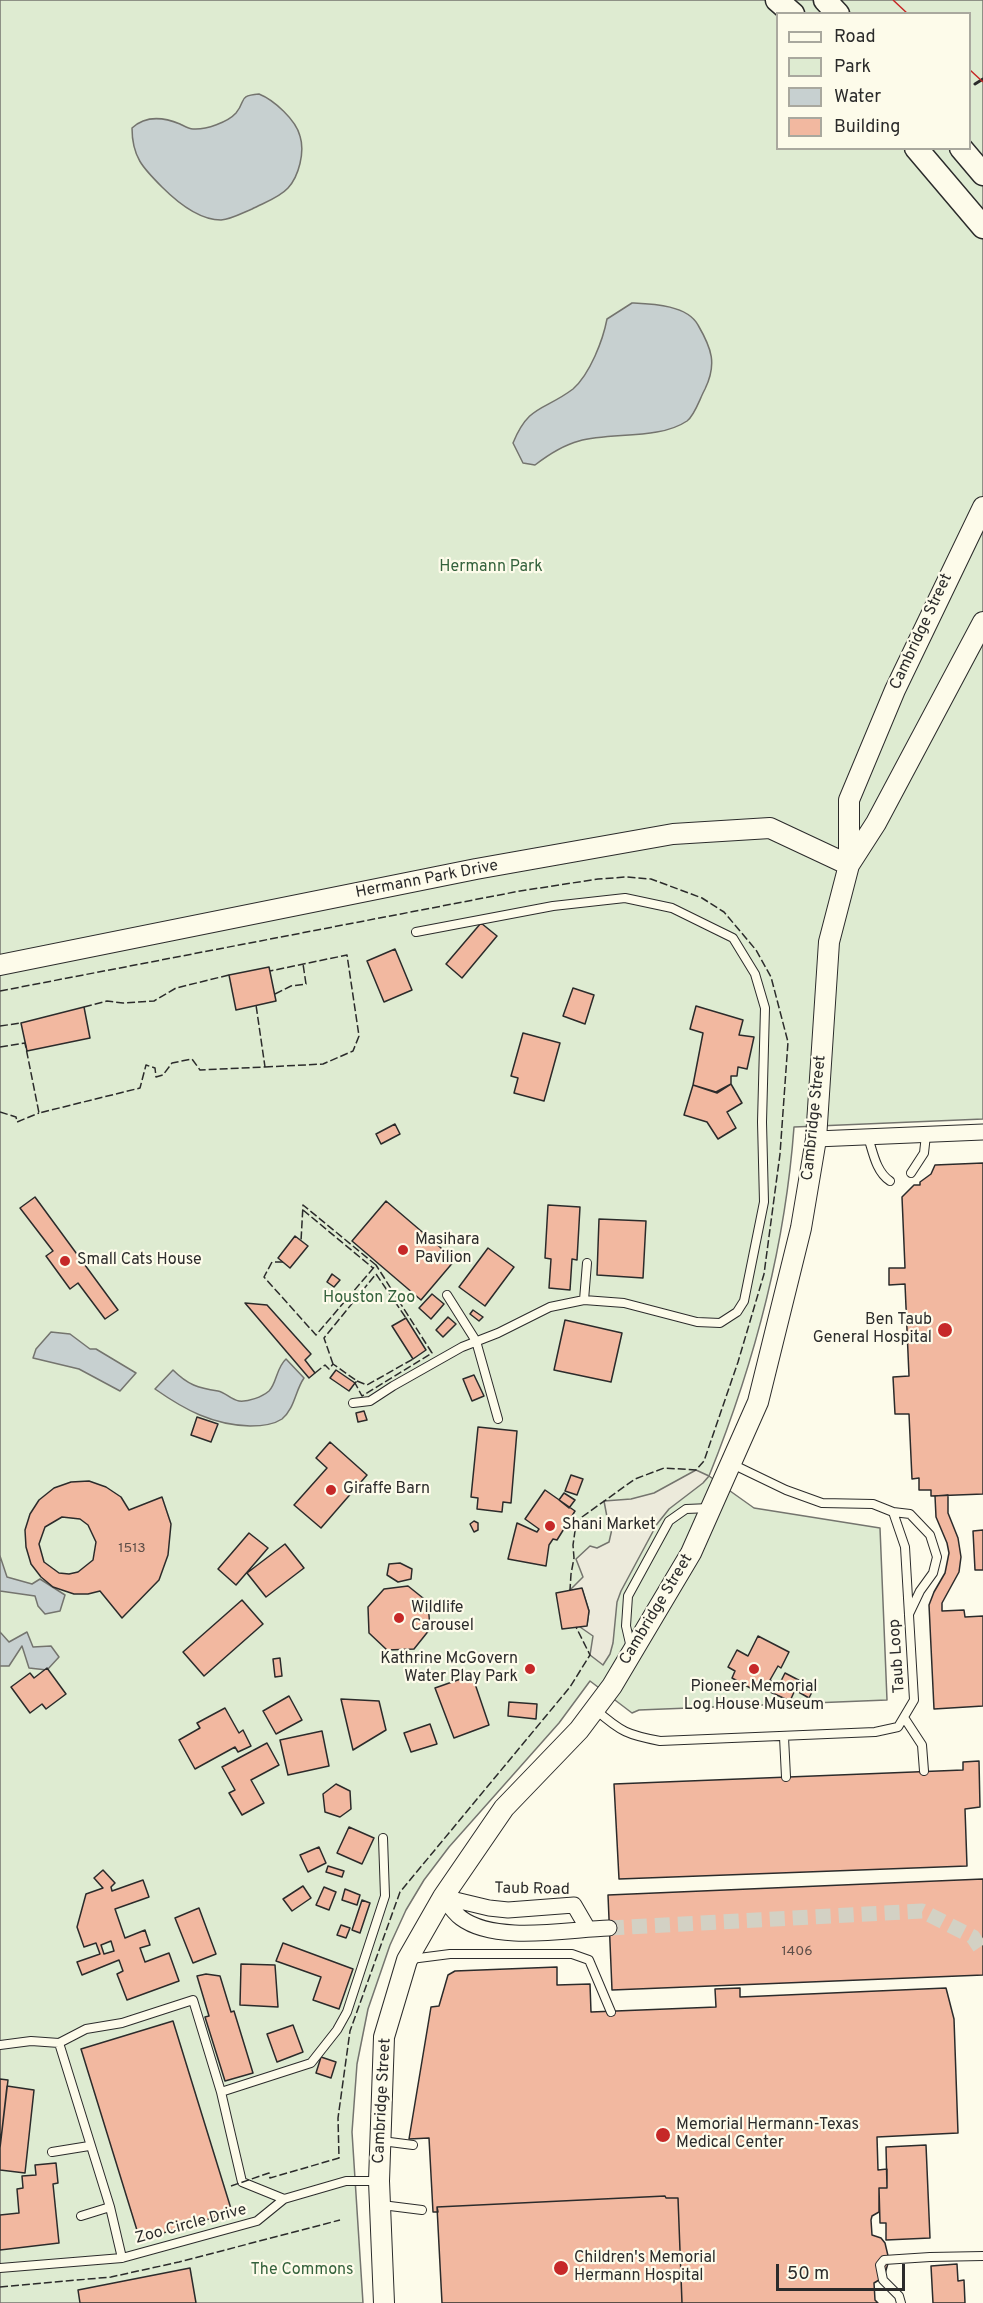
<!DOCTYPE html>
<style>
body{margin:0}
#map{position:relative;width:983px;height:2303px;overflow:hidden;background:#fdfbea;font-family:Overpass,sans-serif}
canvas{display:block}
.legend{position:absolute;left:776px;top:12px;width:195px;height:138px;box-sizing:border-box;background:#fdfbea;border:2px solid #a9a89e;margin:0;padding:8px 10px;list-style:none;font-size:18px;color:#2b2b2b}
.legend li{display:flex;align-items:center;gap:12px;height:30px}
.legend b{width:30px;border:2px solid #a9a89e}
.scale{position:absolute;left:776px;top:2264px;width:129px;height:27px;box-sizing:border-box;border:3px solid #2b2b2b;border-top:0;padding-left:8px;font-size:18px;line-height:21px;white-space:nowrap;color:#2b2b2b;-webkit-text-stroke:4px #fdfbea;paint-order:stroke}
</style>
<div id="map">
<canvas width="983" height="2303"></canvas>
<ul class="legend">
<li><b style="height:8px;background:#fdfbea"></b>Road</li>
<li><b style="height:16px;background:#deebd1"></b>Park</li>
<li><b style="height:16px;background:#c7d0d0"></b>Water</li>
<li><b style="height:16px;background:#f2b8a0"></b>Building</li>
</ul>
<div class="scale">50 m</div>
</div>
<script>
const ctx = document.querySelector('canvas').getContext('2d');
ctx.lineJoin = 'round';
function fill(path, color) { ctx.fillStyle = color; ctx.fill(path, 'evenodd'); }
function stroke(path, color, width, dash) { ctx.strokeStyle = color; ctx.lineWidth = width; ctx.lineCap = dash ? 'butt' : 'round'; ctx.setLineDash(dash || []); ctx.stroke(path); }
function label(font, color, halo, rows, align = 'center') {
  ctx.font = font + ' Overpass,sans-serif'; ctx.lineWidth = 4.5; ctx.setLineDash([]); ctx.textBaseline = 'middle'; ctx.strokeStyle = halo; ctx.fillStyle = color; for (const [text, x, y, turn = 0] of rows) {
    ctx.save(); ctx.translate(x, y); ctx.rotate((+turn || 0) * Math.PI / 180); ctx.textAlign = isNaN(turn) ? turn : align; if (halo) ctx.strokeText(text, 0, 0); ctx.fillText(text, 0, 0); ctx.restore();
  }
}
const green = new Path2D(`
 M0,0H983V1119L794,1127C785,1249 755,1362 709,1476L754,1508L880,1528L887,1700L639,1710L632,1713L590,1681L559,1723L449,1847L424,1880L406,1910L390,1945L368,2009L357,2064L352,2132L363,2303H0ZM778,14H970V148H778Z`);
fill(green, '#deebd1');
stroke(green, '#74746e', 1.5);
const parking = new Path2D(`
 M696,1470L709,1476L703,1483L669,1509L657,1524L621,1591L617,1602L613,1643L610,1654L603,1665L590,1655L593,1636L580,1627L587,1625L589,1611L582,1589L570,1590L583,1577L576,1559L590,1546L597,1548L609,1542L612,1529L607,1517L604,1501L631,1499L654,1493Z`);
fill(parking, '#eceadb');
stroke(parking, '#74746e', 1.5);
const water = new Path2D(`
 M259,94C274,100 296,120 300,136C305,152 299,176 288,188C279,198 263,203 252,209C242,213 232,219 221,220C199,220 177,202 162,187C143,168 132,157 132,128C146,115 163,117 180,124C184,126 189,129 193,129C206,130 228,122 236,113C247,100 237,96 259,94Z
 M632,303C653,304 687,305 698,325C712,349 717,364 705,389C700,398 695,415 687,421C659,440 611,432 579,441C564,445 548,455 535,465L523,463L513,443C529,404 544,411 573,389C590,374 603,340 607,319Z
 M51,1332L70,1334L90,1349H96L136,1373L120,1391L79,1369L33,1358L36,1349Z
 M286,1359L304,1378C295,1391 295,1408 282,1419C273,1425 261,1426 250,1426C213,1425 185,1410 155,1389L173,1370C188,1385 198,1388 218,1391C225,1392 231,1400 239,1401C248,1402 262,1397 269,1391C277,1383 276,1368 286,1359Z
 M0,1556L7,1577L32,1584L40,1579L65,1595L60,1611L45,1614L38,1606L35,1596L0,1591Z
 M0,1632L9,1642L27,1632L33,1647L51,1646L59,1657L47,1670L29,1668L22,1646L9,1666H0Z`);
fill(water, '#c7d0d0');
stroke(water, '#74746e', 1.5);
const building = new Path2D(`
 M481,923L497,936L462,978L446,964Z
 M395,949L412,990L384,1002L367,961Z
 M269,967L276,1001L236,1010L229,975Z
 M573,988L594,995L585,1024L563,1016Z
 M696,1006L743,1020L739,1035L754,1037L747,1069L738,1067L737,1076H731V1084L716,1092L693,1085L703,1033L690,1029Z
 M84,1007L90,1038L27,1051L21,1023Z
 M523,1033L560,1043L544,1101L514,1093L518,1078L511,1076Z
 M731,1084L742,1103L727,1112L736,1128L718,1139L707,1122L684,1115L693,1085L717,1093Z
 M395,1124L400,1134L381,1144L376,1134Z
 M983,1163V1494L931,1496V1490H919V1478L912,1479L909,1414H895L893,1377L909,1376L905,1284L889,1285V1268H905L902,1197L914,1185H920V1182L931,1174L935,1165Z
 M35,1197L118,1310L105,1319L78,1283L70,1289L46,1256L53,1251L20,1208Z
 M386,1201L455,1260L421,1300L352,1241Z
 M548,1205L580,1207L577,1260L572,1259L570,1290L549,1288L551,1259L545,1258Z
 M599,1219L646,1221L643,1278L597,1275Z
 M295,1236L308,1246L290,1268L278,1258Z
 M488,1248L514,1267L485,1306L459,1287Z
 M332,1274L340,1280L334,1287L327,1282Z
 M432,1294L444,1304L431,1319L419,1308Z
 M245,1303L267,1305L311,1354L305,1360L315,1373L309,1378Z
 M473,1310L483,1317L479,1321L470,1314Z
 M448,1317L456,1324L443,1337L436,1330Z
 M406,1318L426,1350L413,1359L392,1326Z
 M565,1320L622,1333L611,1382L554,1370Z
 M336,1370L355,1383L349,1391L330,1378Z
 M474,1375L484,1396L472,1401L463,1379Z
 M364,1411L367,1420L358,1422L356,1413Z
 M197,1417L218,1424L211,1442L191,1435Z
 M478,1427L517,1431L511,1503L503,1502L502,1512L477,1509L478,1498L471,1497Z
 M330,1442L367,1475L321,1528L294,1505L327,1468L316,1458Z
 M571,1475L583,1479L577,1495L565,1491Z
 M89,1481L106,1487L121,1497L129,1510L162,1497L171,1524L168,1555L159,1580L122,1618L100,1591L88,1594H74L53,1587L41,1577L31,1564L26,1547L25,1530L30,1514L39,1500L54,1488L71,1482ZM62,1517L80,1519L88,1525L96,1542L93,1560L78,1572L69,1574L59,1573L44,1562L39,1544L45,1527Z
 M545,1490L575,1511L557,1540L553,1539L549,1545L546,1566L508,1559L517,1523L537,1532L539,1529L525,1519Z
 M564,1493L575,1500L569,1508L559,1500Z
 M948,1495V1513L958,1538L961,1557L959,1572L942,1603V1611L964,1610L965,1617L983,1616V1706L934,1709L929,1605L934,1592L945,1573L949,1553L947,1543L936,1517L935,1496Z
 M474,1521L478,1523V1530L474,1532L470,1524Z
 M983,1530V1570H975L973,1531Z
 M249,1533L268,1548L236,1585L218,1569Z
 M285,1544L304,1568L266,1597L247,1573Z
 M400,1563L412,1569L411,1579L398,1582L387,1575L389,1564Z
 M408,1586L428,1602L430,1629L414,1649L387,1650L369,1633L368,1607L384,1589Z
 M582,1588L589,1611L587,1626L562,1629L556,1593Z
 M242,1600L263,1624L204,1676L183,1652Z
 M758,1636L789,1652L781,1668L778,1666L770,1680L779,1685L785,1673L814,1688L809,1698L795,1690L790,1701L757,1686L754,1690L732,1678L735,1671L728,1667L737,1650L748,1656Z
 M280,1658L282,1676L275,1677L273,1659Z
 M47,1668L66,1694L46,1709L42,1704L30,1713L11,1687L30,1673L34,1678Z
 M472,1675L489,1725L454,1738L435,1688Z
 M289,1696L302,1720L276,1734L263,1711Z
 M341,1699L379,1701L386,1730L353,1750Z
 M509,1702L537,1704L536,1719L508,1716Z
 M225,1708L239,1733L243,1730L251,1746L238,1752L235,1747L195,1769L179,1740L200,1728L197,1723Z
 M430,1724L437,1744L411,1752L404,1733Z
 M322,1731L329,1766L288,1775L280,1740Z
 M267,1743L279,1765L251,1780L264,1803L242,1815L229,1793L235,1790L222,1767Z
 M979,1761L980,1807L965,1809L967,1866L619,1879L614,1784L963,1770V1762Z
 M336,1784L350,1791L351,1809L340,1817L325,1812L323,1794Z
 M349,1827L374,1838L362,1864L337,1853Z
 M319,1847L326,1863L308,1872L300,1855Z
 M328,1866L344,1871L342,1877L326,1872Z
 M103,1870L115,1883L111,1887L112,1891L143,1880L149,1897L115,1909L125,1938L145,1930L150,1945L140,1948L145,1962L169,1953L179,1981L127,2000L117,1974L123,1971L119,1960L82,1975L77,1962L100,1954L96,1943L84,1947L77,1927L86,1894L103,1888L94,1878ZM111,1941L114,1951L104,1954L101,1945Z
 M983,1879V1975L612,1990L608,1895Z
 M303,1886L311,1898L292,1911L283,1899Z
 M324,1887L336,1892L329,1910L316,1905Z
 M345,1889L360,1895L357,1905L342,1900Z
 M362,1900L370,1903L360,1933L352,1930Z
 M199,1908L216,1954L193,1963L175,1918Z
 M341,1925L350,1928L346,1938L337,1935Z
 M283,1943L353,1969L339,2009L313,2000L321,1977L276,1961Z
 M241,1964L275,1965L278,2007L240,2005Z
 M557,1967V1985L590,1984L591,2012L716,2007L715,1989L740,1988V1997L946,1988L954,2019L958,2133L877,2137L878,2170L887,2169V2188H879V2212L872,2216L871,2220L872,2235L881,2238L885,2243L889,2260L884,2277L874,2283L875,2300L878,2303H682L678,2198H666L665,2196L437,2207L438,2212H433L429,2138L409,2139L431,2007L439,2006L448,1975L455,1971Z
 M206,1974L220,1976L231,2012L234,2011L253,2073L225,2081L205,2017L209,2016L197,1976Z
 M173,2021L232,2212L140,2240L81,2049Z
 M293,2025L303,2052L277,2062L267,2034Z
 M321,2057L336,2062L331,2078L316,2073Z
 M0,2079L8,2080L0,2148Z
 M7,2086L34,2090L25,2173L0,2170V2148Z
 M926,2145L930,2238L886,2240V2223H880L879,2188H887L886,2147Z
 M56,2163L58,2183L53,2184L59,2243L0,2250V2215L19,2213L17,2189L23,2188L22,2176L36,2175L35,2165Z
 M665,2196L666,2198H678L682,2303H442L437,2207Z
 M957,2264L958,2281L964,2280L965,2303H933L931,2266Z
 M190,2268L196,2303H80L78,2290Z`);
fill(building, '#f2b8a0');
stroke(building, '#2b2b2b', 1.5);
stroke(new Path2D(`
 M609,1928L922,1911L973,1937L983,1952`), '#d3d1c4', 15, [15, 8]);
const service = new Path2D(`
 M868,1137C873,1152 876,1172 890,1181
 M911,1173L924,1153L926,1135
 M447,1295L476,1341L498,1419
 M584,1300L587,1263
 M353,1403L370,1401L393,1386L462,1347L498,1333L550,1307L584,1300L624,1303L697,1322L720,1323L737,1312L744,1301L764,1202L762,1122L765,1008L755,974L733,938L672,908L625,898L553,906L416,932
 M893,1512L910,1514L930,1535L937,1557L933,1573L920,1591L909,1614
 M631,1648L626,1626L628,1596L669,1521L686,1509L710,1508
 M596,1710C621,1732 628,1735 660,1741L875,1732L898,1727L914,1700L905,1547L893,1512L873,1504L822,1503L786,1490L732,1464
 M905,1719L922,1745L924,1771
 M784,1737L786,1777
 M411,1959L450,1954H572L589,1960L611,2012
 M59,2043L110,2207L122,2258
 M0,2045L31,2041L59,2043L86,2029L122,2023L193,2000L221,2092L242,2182L284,2199
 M221,2092L311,2063L337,2030L347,2012L385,1896L383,1838
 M382,2141L413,2145
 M52,2152L89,2146
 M382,2205L422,2210
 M81,2216L110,2207
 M0,2268L122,2258L257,2221L284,2199L346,2181H378
 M901,2303L899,2296L883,2280L880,2265L884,2260L930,2257L983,2256`);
const minor = new Path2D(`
 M816,1139L983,1132
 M443,1897C448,1904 454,1913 461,1918C496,1944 569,1929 609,1928
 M443,1897L489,1908L508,1910L574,1905L588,1929`);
const tertiary = new Path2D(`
 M849,865L876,823L983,622
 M0,965L476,869L673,834L770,828L849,865
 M384,2303L379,2181L384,2037L407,1960L443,1897L504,1808L579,1730L612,1686L691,1553L758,1402L801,1228L816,1139L829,942L849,865V800L895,690L983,507`);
const secondary = new Path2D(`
 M777,0L793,14
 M825,0L838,14
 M916,148L983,227
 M961,148L983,174`);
stroke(service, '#2b2b2b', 10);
stroke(minor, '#2b2b2b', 17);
stroke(tertiary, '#2b2b2b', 22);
stroke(secondary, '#2b2b2b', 25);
stroke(service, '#fdfbea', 8);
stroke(minor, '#fdfbea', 15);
stroke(tertiary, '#fdfbea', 20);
stroke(secondary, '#fdfbea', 22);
stroke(new Path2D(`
 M0,991L520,891L598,879L626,877L651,879L702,898L724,912L756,950L771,977L788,1042L780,1154L764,1274L738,1362L704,1461L696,1470L664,1468L635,1479L582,1517L575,1531L573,1545L574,1558L571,1574L570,1590
 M275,994L291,986L306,984L303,964
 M84,1007L107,1001L123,1003L154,1001L176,988L229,975
 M0,1026L21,1023
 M0,1047L25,1043L39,1113L140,1088L146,1065L155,1068L156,1077L163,1075L172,1063L192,1059L200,1070L265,1067L256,1005
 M265,1067L323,1064L353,1051L359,1036L347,955L270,971
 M0,1112L16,1117L17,1122L39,1113
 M303,1210L373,1268
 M283,1262H272L264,1277L316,1335L376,1265L303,1205L301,1241
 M333,1364L324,1338L376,1274L406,1318
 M315,1373L325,1365L329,1369L333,1364L357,1381L355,1383L362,1396L432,1353L376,1265
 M357,1381L367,1385L413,1359
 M231,2186L269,2173L270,2178L339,2158L338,2118L350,2031L400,1892L570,1687L590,1655L576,1627
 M0,2287L111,2277L179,2262L340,2220`), '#2b2b2b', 1.5, [8, 3]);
stroke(new Path2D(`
 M975,84L983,79`), '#2b2b2b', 3);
stroke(new Path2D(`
 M893,0L908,14
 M970,70L983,82`), '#c62828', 1.5, [21, 4.5, 3, 4.5]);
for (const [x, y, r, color] of [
 [403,1250,6,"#c62828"],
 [65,1261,6,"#c62828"],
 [945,1330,8,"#c62828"],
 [331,1490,6,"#c62828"],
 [550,1526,6,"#c62828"],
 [399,1618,6,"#c62828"],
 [530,1669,6,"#c62828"],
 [754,1669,6,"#c62828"],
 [663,2135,8,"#c62828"],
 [561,2268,8,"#c62828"]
]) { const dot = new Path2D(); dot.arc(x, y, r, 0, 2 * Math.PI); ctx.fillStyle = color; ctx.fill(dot); stroke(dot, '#fdfbea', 2); }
label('14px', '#5d4e48', null, [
 ["1513",132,1549],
 ["1406",797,1952]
]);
label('16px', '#34623c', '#fdfbea', [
 ["Hermann Park",491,568],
 ["Houston Zoo",369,1299],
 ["The Commons",302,2271]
]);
label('16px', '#2b2b2b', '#fdfbea', [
 ["Cambridge Street",922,632,-65],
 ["Hermann Park Drive",427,880,-11],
 ["Cambridge Street",815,1118,-84],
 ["Cambridge Street",657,1610,-59],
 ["Taub Loop",898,1656,-94],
 ["Taub Road",532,1890,1],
 ["Cambridge Street",383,2101,-87],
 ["Zoo Circle Drive",191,2225,-15]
]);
label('16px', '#2b2b2b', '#fdfbea', [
 ["Masihara",415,1241],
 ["Pavilion",415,1259],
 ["Small Cats House",77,1261],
 ["Ben Taub",932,1321,"right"],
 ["General Hospital",932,1339,"right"],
 ["Giraffe Barn",343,1490],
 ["Shani Market",562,1526],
 ["Wildlife",411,1609],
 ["Carousel",411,1627],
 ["Kathrine McGovern",518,1660,"right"],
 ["Water Play Park",518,1678,"right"],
 ["Pioneer Memorial",754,1688,"center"],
 ["Log House Museum",754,1706,"center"],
 ["Memorial Hermann-Texas",676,2126],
 ["Medical Center",676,2144],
 ["Children's Memorial",574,2259],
 ["Hermann Hospital",574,2277]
], 'left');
</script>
